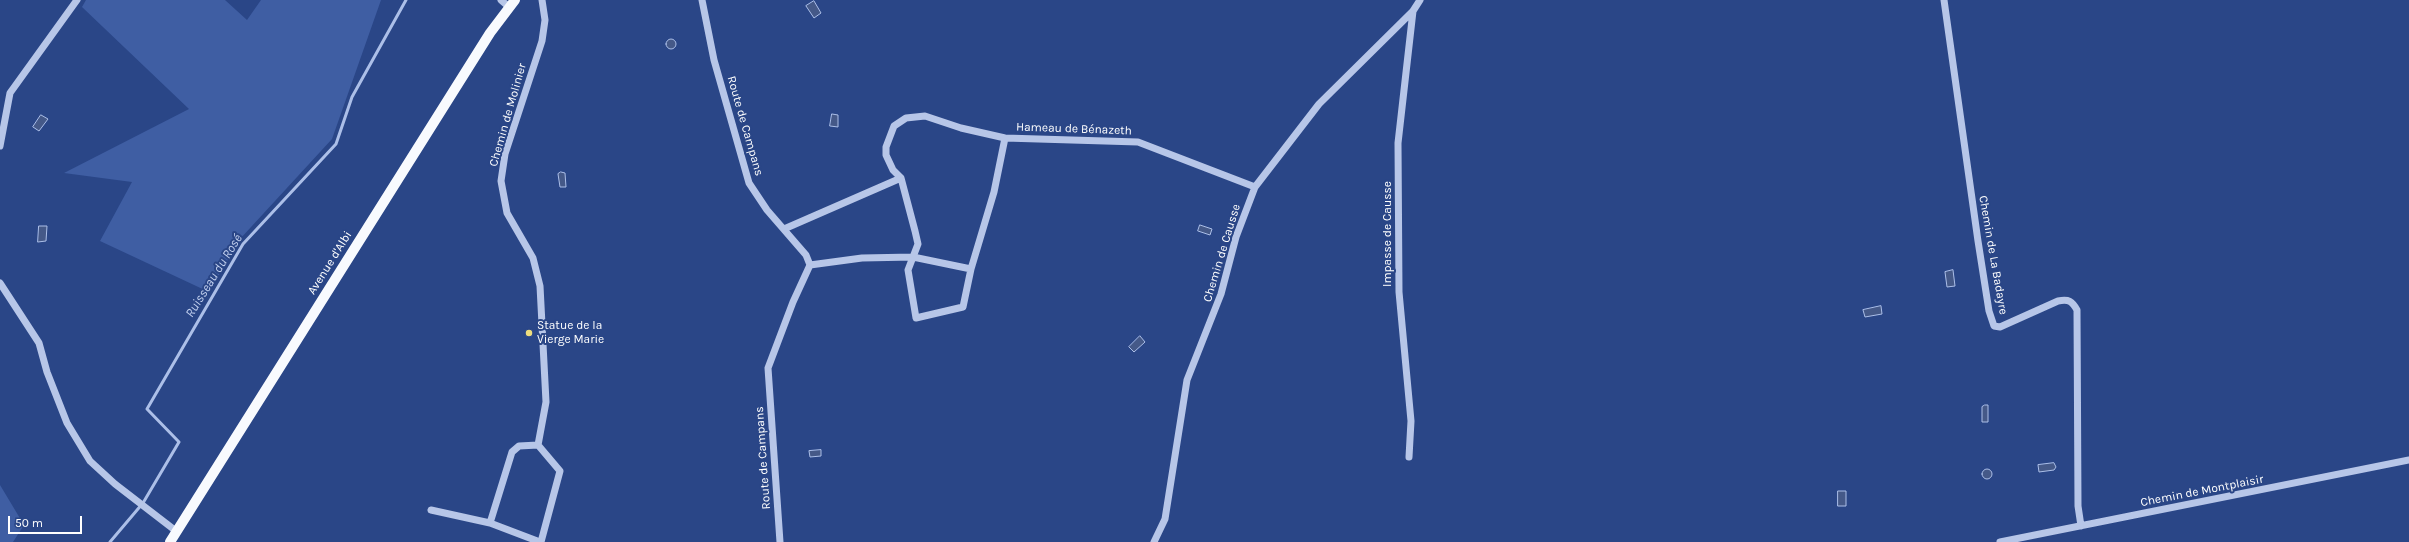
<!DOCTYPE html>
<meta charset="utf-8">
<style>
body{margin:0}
#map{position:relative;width:2409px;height:542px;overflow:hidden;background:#2a4687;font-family:Karla,sans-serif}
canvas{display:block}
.scale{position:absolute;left:8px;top:516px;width:74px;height:18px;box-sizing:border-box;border:2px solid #fff;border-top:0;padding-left:5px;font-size:12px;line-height:14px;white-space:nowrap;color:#fff;-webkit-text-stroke:3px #2a4687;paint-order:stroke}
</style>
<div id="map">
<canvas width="2409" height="542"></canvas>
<div class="scale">50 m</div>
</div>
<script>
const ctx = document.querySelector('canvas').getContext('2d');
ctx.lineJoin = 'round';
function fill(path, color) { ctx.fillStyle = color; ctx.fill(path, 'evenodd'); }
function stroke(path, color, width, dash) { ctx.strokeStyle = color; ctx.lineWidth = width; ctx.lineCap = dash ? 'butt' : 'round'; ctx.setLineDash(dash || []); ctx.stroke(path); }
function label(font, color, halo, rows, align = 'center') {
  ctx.font = font + ' Karla,sans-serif'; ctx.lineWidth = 4; ctx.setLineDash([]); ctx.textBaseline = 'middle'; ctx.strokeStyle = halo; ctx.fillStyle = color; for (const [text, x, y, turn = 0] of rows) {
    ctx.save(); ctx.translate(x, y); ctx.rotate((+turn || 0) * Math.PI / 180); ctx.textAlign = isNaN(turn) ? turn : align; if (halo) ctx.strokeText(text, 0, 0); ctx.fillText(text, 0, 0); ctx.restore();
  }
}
fill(new Path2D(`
 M86,0H225L247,20L261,0H381L332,139L240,239L209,292L100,241L132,182L64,173L189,109L82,7Z
 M0,485L24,525L13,542H0Z`), '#3f5ea3');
const water = new Path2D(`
 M814,1L821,13L814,18L806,6Z
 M666 44a5 5 0 1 1 10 0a5 5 0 1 1-10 0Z
 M832,114L838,115V127L830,126Z
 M41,115L48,119L39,131L33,127Z
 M561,172L565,173L566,187H560L558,174Z
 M1200,225L1212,229L1210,235L1198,231Z
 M39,226H47L46,241L38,242Z
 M1953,270L1955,286L1947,287L1945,272Z
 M1881,306L1882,314L1865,317L1863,310Z
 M1140,336L1145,342L1134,352L1129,347Z
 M1985,405H1988V422H1982V407Z
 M821,450V456L810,457L809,451Z
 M2054,463L2056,467L2054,470L2039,472L2038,465Z
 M1982 474a5 5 0 1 1 10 0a5 5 0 1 1-10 0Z
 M1838,491H1846V506H1838Z`);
fill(water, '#455988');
stroke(water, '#acbfe8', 1);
stroke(new Path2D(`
 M110,542L143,503L179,442L147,409L243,244L336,144L352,97L406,0`), '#acbfe8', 3);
stroke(new Path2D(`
 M501,0L508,6
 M702,0L714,60L749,183L767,210L806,255L810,265L793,302L768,368L780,542
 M1944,0L1978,241L1989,311L1994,326L2000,327L2058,301C2069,299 2072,301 2077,310L2078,506L2081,526
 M1005,138L994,192L971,269L963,307L916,318L908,270L918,244L915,231L901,178L893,170L886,155V147L894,126L906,118L925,116L961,128L1005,138L1138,142L1255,187
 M0,146L10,93L77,0
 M784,229L901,178
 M810,265L862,258L913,257L971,269
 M0,283L39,343L47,372L67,423L90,461L115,484L176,531
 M538,445L546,402L540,286L533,258L507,213L501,181L505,154L542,41L545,20L542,0
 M538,445L560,471L541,542
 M1409,457L1411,421L1399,292L1398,143L1413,11
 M431,510L490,523L540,542
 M490,523L512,452L519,446L538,445
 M1154,542L1165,519L1187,380L1221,294L1236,237L1255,187L1319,104L1413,11L1420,0
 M2000,542L2409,460`), '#b7c6e8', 7);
stroke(new Path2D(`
 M170,542L490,33L515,0`), '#f8fafe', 10);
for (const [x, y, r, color] of [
 [529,333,4,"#eedd7e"]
]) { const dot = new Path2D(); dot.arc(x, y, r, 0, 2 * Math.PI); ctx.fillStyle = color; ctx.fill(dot); stroke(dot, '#2a4687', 1.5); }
label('12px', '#fff', '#2a4687', [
 ["Chemin de Molinier",508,115,-74],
 ["Route de Campans",745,126,74],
 ["Hameau de Bénazeth",1074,129,2],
 ["Impasse de Causse",1388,234,-90],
 ["Chemin de Causse",1222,253,-73],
 ["Chemin de La Badayre",1993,255,80],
 ["Avenue d'Albi",330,263,-58],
 ["Route de Campans",763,458,-94],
 ["Chemin de Montplaisir",2202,491,-11]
]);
label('12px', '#fff', '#2a4687', [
 ["Statue de la",537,326],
 ["Vierge Marie",537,340]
], 'left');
label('italic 13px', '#c2d0ef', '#2a4687', [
 ["Ruisseau du Rosé",214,276,-58]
]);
</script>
